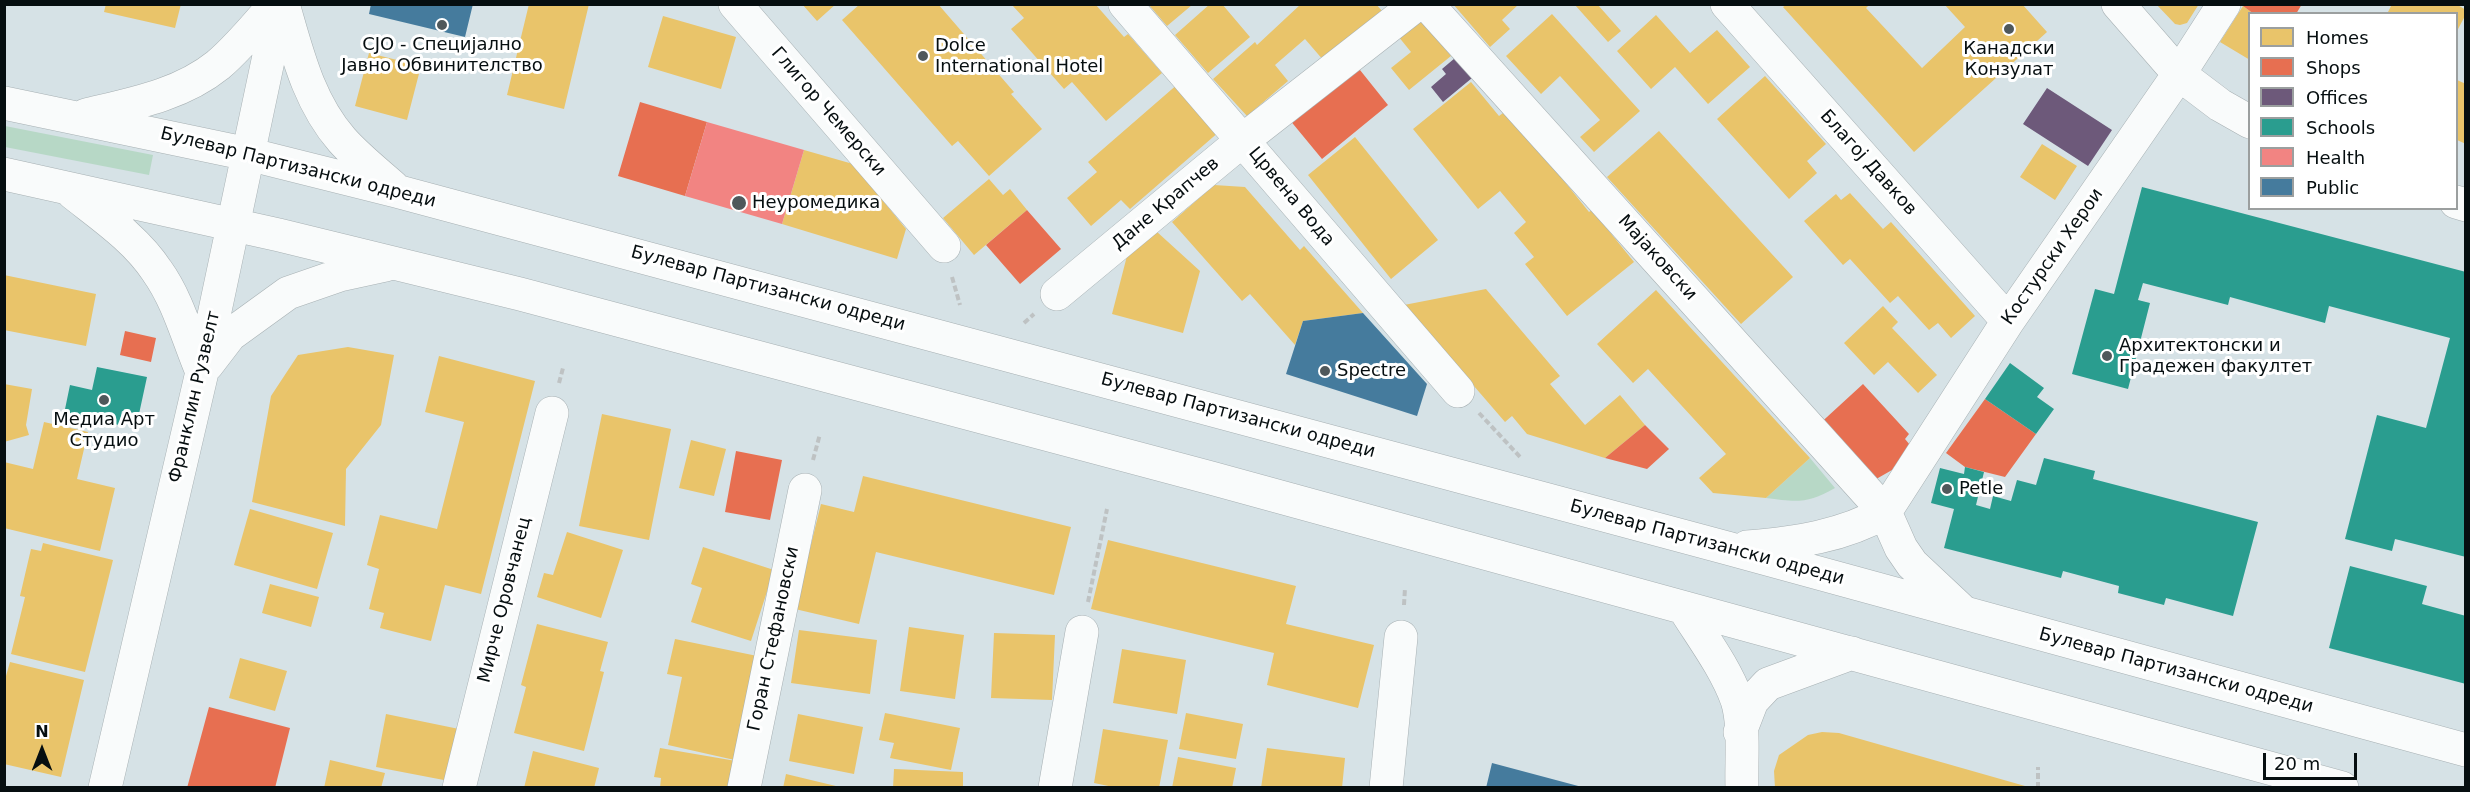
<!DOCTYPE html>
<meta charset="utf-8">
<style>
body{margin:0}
#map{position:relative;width:2470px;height:792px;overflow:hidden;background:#d6e2e6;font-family:"DejaVu Sans",sans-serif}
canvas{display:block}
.frame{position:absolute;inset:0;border:6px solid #060e10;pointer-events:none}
.legend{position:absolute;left:2248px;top:12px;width:210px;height:198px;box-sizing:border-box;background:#fff;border:2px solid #9b9f9f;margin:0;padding:8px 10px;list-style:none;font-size:18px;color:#060e10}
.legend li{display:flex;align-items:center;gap:12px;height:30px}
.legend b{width:30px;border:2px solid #9b9f9f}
.north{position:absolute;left:12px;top:720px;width:60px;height:60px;-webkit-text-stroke:4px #fff;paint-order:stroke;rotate:0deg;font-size:16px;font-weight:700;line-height:24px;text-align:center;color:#060e10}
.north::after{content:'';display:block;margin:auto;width:21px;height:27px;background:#060e10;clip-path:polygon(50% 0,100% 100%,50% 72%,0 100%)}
.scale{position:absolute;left:2263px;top:753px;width:94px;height:27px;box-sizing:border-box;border:3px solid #060e10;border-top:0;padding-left:8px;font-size:18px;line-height:21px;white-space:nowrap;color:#060e10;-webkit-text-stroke:4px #fff;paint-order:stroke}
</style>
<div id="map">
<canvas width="2470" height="792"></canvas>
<div class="frame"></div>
<ul class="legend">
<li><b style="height:16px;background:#e9c46a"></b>Homes</li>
<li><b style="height:16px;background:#e76f51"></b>Shops</li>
<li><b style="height:16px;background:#6d597a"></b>Offices</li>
<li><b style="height:16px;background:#2a9d8f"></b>Schools</li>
<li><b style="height:16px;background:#f28482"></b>Health</li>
<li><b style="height:16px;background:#457b9d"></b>Public</li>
</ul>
<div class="north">N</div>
<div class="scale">20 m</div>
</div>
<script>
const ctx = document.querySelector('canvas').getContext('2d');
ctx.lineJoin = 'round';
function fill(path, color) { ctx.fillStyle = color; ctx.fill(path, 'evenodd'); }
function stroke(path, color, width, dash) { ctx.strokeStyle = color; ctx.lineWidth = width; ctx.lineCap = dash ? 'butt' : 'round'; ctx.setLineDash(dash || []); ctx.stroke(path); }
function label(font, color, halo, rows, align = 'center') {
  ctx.font = font + ' "DejaVu Sans",sans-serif'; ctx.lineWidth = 6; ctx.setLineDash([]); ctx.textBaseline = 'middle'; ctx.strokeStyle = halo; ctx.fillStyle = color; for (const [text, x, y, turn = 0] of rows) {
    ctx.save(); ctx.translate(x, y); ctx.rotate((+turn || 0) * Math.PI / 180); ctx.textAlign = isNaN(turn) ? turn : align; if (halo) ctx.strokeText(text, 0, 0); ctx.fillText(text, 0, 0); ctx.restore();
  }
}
fill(new Path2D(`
 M5,126L153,155L149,175L5,147Z
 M1810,458L1835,488C1808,504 1796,502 1766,498Z`), '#b7d8c6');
fill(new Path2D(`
 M106,4H181L175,28L104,12Z
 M529,4H589L564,109L507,95Z
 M802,4H836L817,21Z
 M860,4H938L1014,92L1011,94L1042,129L989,176L958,141L952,146L842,20Z
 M1210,4H1222L1250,37L1208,73L1175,35Z
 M1301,4H1376L1382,11L1324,61L1305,39L1275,65L1288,81L1247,116L1213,79L1255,42L1257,45Z
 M1453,4H1519L1502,20L1510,29L1490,47Z
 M1944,4H2022L2047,32L1914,152L1783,7L1786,5H1869L1866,8L1922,68L1965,27Z
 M2156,4H2199L2187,23L2180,25L2175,24Z
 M2392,4H2456L2466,10V14L2457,31V14H2387Z
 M1012,5H1096L1124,37L1128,34L1162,73L1106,121L1072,82L1064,89L1011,29L1024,18Z
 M1149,5H1192L1167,26Z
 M1575,5H1598L1621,31L1608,42Z
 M2243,6L2254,14H2250V60L2220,42Z
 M1552,14L1640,111L1594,152L1580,137L1600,120L1560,76L1541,94L1506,56Z
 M1656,15L1690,53L1717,30L1750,67L1708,104L1675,67L1651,89L1617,51Z
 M663,16L736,37L721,89L648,67Z
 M1420,18L1451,56L1409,90L1391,68L1411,52L1398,36Z
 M369,53L421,66L407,120L355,106Z
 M1765,76L1826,144L1807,161L1817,173L1789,199L1717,119Z
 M2457,80L2466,84V144L2457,140Z
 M1471,82L1499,116L1507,110L1589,212L1592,210L1634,262L1567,316L1525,264L1534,257L1514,233L1526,222L1500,191L1478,209L1413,129Z
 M1179,83L1220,131L1130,209L1121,200L1091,226L1067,198L1097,172L1088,162Z
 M1659,131L1793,277L1741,324L1607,177Z
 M1355,137L1438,240L1391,279L1308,175Z
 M2042,144L2077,166L2055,200L2020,177Z
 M804,150L853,164L906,229L897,259L782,224Z
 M989,179L1003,195L1010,189L1027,210L974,255L943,218Z
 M1214,185L1245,187L1300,250L1304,246L1363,313L1303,321L1295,345L1250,294L1242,301L1172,222Z
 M1850,193L1883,229L1891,222L1975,316L1951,338L1938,323L1929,330L1898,296L1890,303L1850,259L1843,265L1804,221L1836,194L1841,200Z
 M1156,231L1200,271L1183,333L1112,314L1128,252Z
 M4,275L96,294L86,346L4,330Z
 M1486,289L1560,376L1550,384L1585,425L1620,395L1645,425L1605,458L1527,434L1512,416L1505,422L1404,305Z
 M1656,290L1810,458L1766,498L1713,493L1699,478L1726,454L1648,369L1633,383L1597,344Z
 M1883,306L1898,322L1892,328L1937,375L1918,393L1888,362L1874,375L1844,343Z
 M348,347L394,355L381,425L346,469L345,526L252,502L271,396L298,355Z
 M439,356L535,381L481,594L445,585L431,641L380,628L384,613L369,609L379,569L367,565L380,515L437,529L464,422L425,412Z
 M4,384L32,389L26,425L29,435L4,442Z
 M602,414L671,429L649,540L579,526Z
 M44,422L88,432L77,479L115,488L100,551L4,528V462L33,469Z
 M691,440L726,449L714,496L679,488Z
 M863,476L1071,527L1054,595L876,552L859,624L795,609L821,504L854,512Z
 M250,509L333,533L317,589L234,565Z
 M567,532L623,550L601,618L537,597L544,573L553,575Z
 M1108,540L1296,586L1286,624L1374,645L1358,708L1267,685L1274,653L1091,609Z
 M43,543L113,560L85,672L11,654L25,597L20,596L31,549L41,551Z
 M703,547L774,570L751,641L691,622L702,588L691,584Z
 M270,584L319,597L311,627L262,613Z
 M537,624L608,642L600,671L604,672L584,751L514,733L526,687L521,685Z
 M909,627L964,635L955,699L900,691Z
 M799,630L877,640L870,694L791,683Z
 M994,633L1055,635L1052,700L991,698Z
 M675,639L762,657L739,761L668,745L682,677L667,674Z
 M1122,649L1186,660L1177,714L1113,703Z
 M240,658L287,671L275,711L229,698Z
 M10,662L84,680L61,777L4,764V683Z
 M885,713L960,728L951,770L890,758L894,743L879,740Z
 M1186,713L1243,724L1236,759L1179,749Z
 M386,714L459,729L449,781L376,767Z
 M798,714L863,727L854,774L789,761Z
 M1103,729L1168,740L1159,788H1118L1094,783Z
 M1822,732L1839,733L2032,788H1775L1774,771L1779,755L1808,735Z
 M660,748L736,761L731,788H660L661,778L654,777Z
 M1267,748L1345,758L1342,788H1261Z
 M533,751L599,768L594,788H524Z
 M1178,757L1236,768L1232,788H1172Z
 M330,760L385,773L381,788H324Z
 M894,769L963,772V788H893Z
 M786,774L840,787V788H783Z`), '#e9c46a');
fill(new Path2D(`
 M2244,4H2302L2296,14H2254L2243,6Z
 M1356,65L1388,105L1322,159L1289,119Z
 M640,102L707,122L685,196L618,176Z
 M1027,210L1061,249L1020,284L986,245Z
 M125,331L156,338L151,362L120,355Z
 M1863,384L1909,434L1905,439L1910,445L1892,470L1878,478L1872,479L1815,428Z
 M1985,399L2036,434L2005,477L1965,467L1946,453Z
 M1645,425L1669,449L1647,469L1605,458Z
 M736,451L782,460L770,520L725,512Z
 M209,707L290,728L275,788H187Z`), '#e76f51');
fill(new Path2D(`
 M1455,58L1472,78L1443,102L1431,87L1446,74L1442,69Z
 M2047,88L2112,130L2088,166L2023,124Z`), '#6d597a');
fill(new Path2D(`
 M2142,187L2466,272V557L2395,539L2392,551L2345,539L2377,415L2426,428L2450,338L2329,306L2325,323L2230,297L2228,305L2143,283L2138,300L2150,303L2128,389L2072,374L2095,289L2114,294Z
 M2010,363L2044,388L2037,397L2054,409L2036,434L1985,399Z
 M97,367L147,377L139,414L122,411L119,425L64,414L70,385L92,390Z
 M2044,458L2095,471L2093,479L2258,522L2233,616L2166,598L2164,605L2118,593L2119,586L2063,571L2061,578L1944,548L1954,509L1931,503L1940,468L1964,474L1965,467L1984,472L1976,505L1990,509L1993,496L2011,501L2017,480L2036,485Z
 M2350,566L2427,586L2422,604L2466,616V684L2329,648Z`), '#2a9d8f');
fill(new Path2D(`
 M707,122L804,150L782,224L685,196Z`), '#f28482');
fill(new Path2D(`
 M371,4H473L465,37L369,14Z
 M1363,313L1427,384L1417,416L1286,374L1303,321Z
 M1492,763L1582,787V788H1486Z`), '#457b9d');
const minor = new Path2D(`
 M283,4C297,52 308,101 342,140C357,157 376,172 393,187
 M735,4L944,246
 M1125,4L1458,391
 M1427,4L1885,512L1901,548L1912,564L1960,609
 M1727,4L2008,321
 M2118,4L2179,74L2220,105L2250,122
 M4,103L248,154L396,191L1727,548L2466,750
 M86,115C132,104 181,95 218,65C239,47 257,25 275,4
 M4,174L279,235L520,294L1211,478L2342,788
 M73,193C102,216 136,239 157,271C178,300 188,339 202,372
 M2456,202L2466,205
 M1057,294L1243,140L1417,4
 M207,365L230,335L288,293L340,275L386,265
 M1747,547C1795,543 1844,536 1885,512L2008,321L2179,74L2224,4
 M1684,608C1702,637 1725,667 1737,700C1745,724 1741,762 1742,788
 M1740,732L1752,701L1768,684L1852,653
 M105,788L202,372L280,4
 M459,788L552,413
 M744,788L805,490
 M1055,788L1082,632
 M1386,788L1401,637`);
stroke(minor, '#a7b0b3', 34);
stroke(new Path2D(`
 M952,277L960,305
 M1024,323L1034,314
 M559,383L563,368
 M1479,413L1521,458
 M813,460L820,434
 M1088,602L1107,509
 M1404,605L1405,588
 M2038,788V767`), '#bec2c3', 4, [6, 3]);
stroke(minor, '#f9fbfb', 33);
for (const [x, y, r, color] of [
 [442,25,6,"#4f585b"],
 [2009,29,6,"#4f585b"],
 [923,56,6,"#4f585b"],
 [739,203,8,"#4f585b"],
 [2107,356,6,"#4f585b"],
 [1325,371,6,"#4f585b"],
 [104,400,6,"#4f585b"],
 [1947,489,6,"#4f585b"]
]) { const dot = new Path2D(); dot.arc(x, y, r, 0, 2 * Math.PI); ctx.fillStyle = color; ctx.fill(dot); stroke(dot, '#fff', 2); }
label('18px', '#060e10', '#fff', [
 ["СЈО - Специјално",442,45,"center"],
 ["Јавно Обвинителство",442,66,"center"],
 ["Dolce",935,46],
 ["International Hotel",935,67],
 ["Канадски",2009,49,"center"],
 ["Конзулат",2009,70,"center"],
 ["Неуромедика",752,203],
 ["Архитектонски и",2119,346],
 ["Градежен факултет",2119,367],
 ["Spectre",1337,371],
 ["Медиа Арт",104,420,"center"],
 ["Студио",104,441,"center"],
 ["Petle",1959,489]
], 'left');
label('18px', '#060e10', '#fff', [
 ["Глигор Чемерски",828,112,49],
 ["Благој Давков",1868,163,48],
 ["Булевар Партизански одреди",298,168,14],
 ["Црвена Вода",1291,197,50],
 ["Дане Крапчев",1166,204,-40],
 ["Костурски Херои",2053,257,-55],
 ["Мајаковски",1657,258,48],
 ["Булевар Партизански одреди",768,289,15],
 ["Франклин Рузвелт",195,397,-77],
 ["Булевар Партизански одреди",1238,416,15],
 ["Булевар Партизански одреди",1707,543,15],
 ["Мирче Оровчанец",505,600,-76],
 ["Горан Стефановски",774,639,-78],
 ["Булевар Партизански одреди",2176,671,15]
]);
</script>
